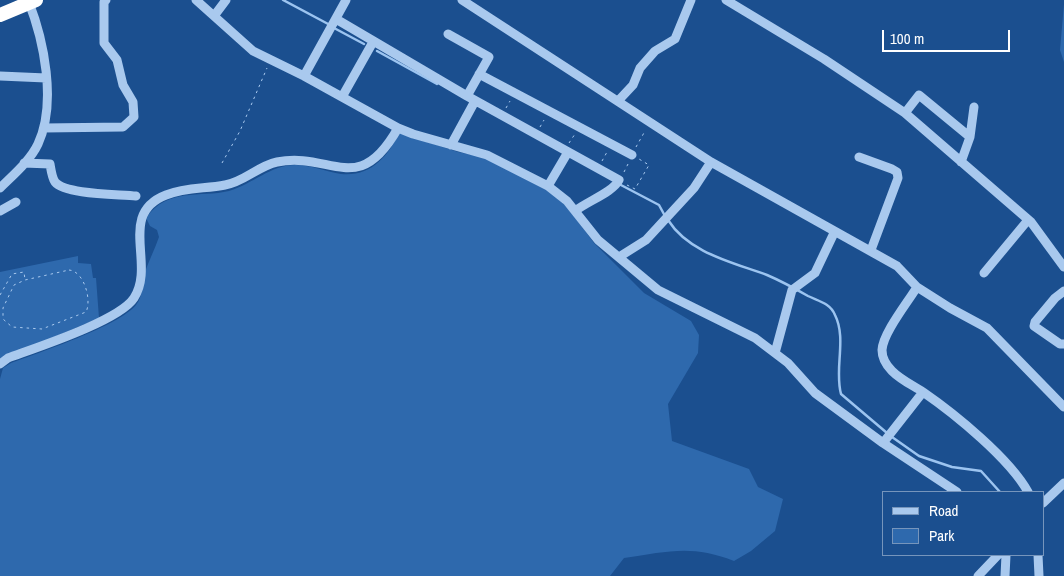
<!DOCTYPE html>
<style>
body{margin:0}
#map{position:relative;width:1064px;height:576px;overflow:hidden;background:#1b4f8f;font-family:"Archivo Narrow",sans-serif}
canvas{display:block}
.legend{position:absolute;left:882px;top:491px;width:162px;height:65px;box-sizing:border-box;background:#1b4f8f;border:1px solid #7695bc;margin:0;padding:6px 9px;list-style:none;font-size:15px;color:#fff}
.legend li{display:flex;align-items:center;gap:10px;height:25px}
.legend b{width:25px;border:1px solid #7695bc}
.scale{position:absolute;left:882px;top:30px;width:128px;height:22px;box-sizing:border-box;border:2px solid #fff;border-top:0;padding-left:6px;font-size:15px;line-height:18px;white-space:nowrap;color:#fff;-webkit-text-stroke:4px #1b4f8f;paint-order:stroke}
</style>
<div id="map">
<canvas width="1064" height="576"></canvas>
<ul class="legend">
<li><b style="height:6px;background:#a9c9ee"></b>Road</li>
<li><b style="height:14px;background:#2e69ad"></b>Park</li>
</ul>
<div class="scale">100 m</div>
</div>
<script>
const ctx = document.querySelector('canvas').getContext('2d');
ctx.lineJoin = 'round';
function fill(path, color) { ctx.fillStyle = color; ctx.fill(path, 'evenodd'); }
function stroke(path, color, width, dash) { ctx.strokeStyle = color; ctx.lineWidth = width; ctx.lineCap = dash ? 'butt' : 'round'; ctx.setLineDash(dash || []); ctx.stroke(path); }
fill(new Path2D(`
 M1064,4V62L1060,50Z
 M399,133L458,152L487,158L551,192L568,208L594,243L644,293L691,321L699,335L698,353L668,404L672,441L749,469L758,487L783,499L775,531L751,551L734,561C691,544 667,552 624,558L610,576H0V379L3,368L11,363C38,353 119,326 136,305C144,295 141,283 145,272C149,260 155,249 159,237L157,230L150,226L146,218C168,187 200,198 229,191C253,184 270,165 296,165C311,165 327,172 341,174C370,177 388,157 399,133Z
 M78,256V263L91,264L93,278H96L99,318L0,360V272Z`), '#2e69ad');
stroke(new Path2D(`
 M283,0L330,25
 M334,28L364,44
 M377,51L437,84
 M619,184L659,205L665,216
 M668,220C689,253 732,262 767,275C781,281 794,288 808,296C818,301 830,303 835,315C847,339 834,369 841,394L887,433
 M892,437L919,456L952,467L981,471L1000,492`), '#9cc4f0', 2.5);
stroke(new Path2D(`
 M506,108L510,101
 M540,127L544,120
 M569,143L575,134
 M636,147L645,131
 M602,161L607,152
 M222,163L240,131L267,68
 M624,172L628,164
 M627,185L635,189L649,165L639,159
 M69,270C84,271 92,300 86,312L42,329L12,327L3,319V308L14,285L25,280Z
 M0,295L12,274L24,272L25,280`), '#a9c9ee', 1, [2.5, 4]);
stroke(new Path2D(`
 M196,0L253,51L304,76L398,128L413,134L487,155L548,186L567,201L598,240L658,290L755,338L788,363L815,393L883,443L957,492
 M462,0L711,162L897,266L917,287L950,308L987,328L1064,407
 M726,0L824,59L905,113L1031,222L1064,267
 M214,16L226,0
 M336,19L467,96L619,180C613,192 588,201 575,211
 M448,34L489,57L467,96
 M479,74L632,155
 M0,76L46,78
 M304,76L346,0
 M342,97L373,42
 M618,101L633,85L640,68L655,51L675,39L691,0
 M905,113L919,95L970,137
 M44,128L123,127L134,117L133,102L123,85L117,60L104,43V2L106,0
 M451,145L475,101
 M859,157L892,169L897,172L898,178L871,250
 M961,162L970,137L974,107
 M24,163L50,164C51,170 52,178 55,182C66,195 119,194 136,196
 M548,186L568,152
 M0,188C13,175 30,161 38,144C57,103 44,40 28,0
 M0,211L16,202
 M619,257L646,240L694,188L711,162
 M984,273L1028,220
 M917,287C908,302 883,333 882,350C882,358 886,365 892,371C901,380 912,385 923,392C955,414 1010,459 1028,492
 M1064,291L1055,298L1035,322L1034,326L1060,344H1064
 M775,353L792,290L815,273L834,233
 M0,364L8,358C35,348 119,321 134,298C156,264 117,214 166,195C186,187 205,189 225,185C244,182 258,166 277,162C331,151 358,199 398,128
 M883,443L923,392
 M1043,503L1064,483
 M1038,555L1039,576
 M978,576L998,555
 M1005,576L1006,555`), '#a9c9ee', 9);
stroke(new Path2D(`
 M0,15L36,0`), '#fff', 14);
</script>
